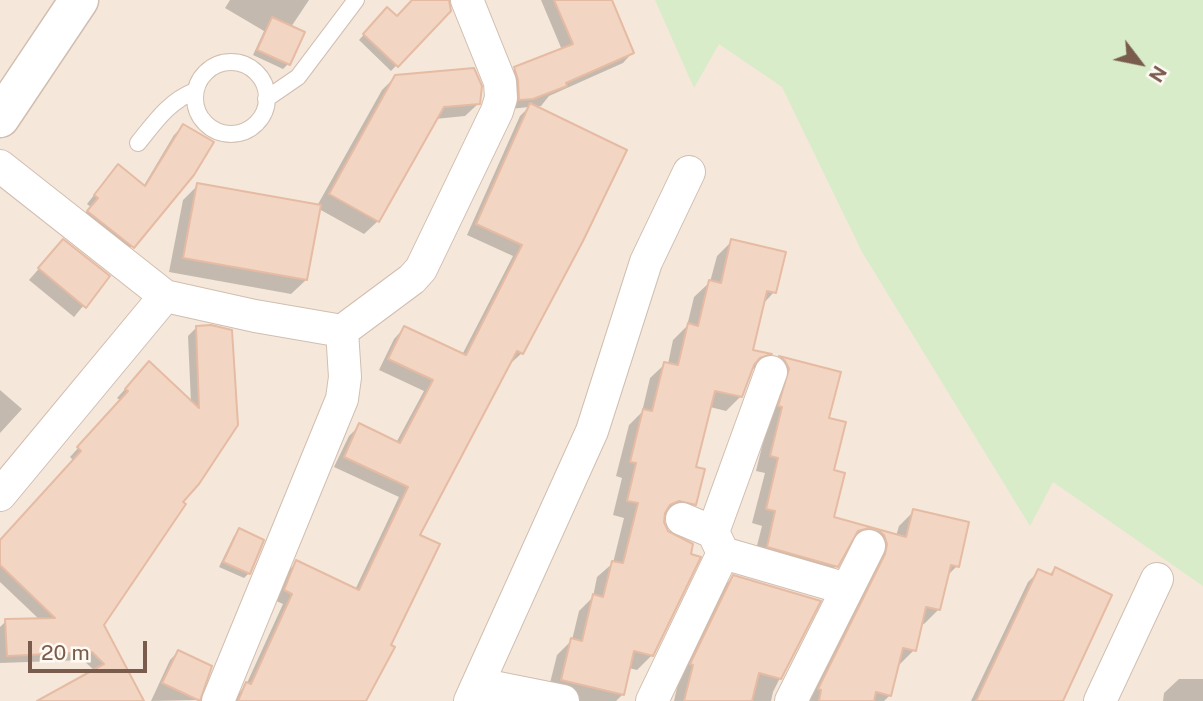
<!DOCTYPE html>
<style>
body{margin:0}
#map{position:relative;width:1203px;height:701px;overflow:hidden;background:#fdf6ec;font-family:"Public Sans",sans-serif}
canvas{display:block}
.north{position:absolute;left:1105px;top:28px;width:70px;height:70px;-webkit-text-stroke:5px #fffaf3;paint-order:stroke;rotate:122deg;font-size:19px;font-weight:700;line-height:28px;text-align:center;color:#7a5c4d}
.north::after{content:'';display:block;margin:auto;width:24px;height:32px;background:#7a5c4d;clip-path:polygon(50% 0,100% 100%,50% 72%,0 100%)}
.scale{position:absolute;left:28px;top:641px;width:119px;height:32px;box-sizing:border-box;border:4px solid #7a5c4d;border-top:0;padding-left:9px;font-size:21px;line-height:24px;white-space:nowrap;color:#7a5c4d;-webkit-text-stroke:5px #fffaf3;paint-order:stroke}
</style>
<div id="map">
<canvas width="1203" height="701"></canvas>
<div class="north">N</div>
<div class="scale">20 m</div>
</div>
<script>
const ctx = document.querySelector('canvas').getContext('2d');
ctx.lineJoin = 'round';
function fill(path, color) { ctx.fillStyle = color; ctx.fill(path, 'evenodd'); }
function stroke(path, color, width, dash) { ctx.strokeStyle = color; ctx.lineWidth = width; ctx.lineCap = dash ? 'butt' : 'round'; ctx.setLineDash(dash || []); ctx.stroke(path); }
fill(new Path2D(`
 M0,0H1203V701H0Z`), '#f5e8da');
fill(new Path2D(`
 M655,0H1203V586L1053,482L1030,526L862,252L782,87L719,44L694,88Z`), '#d8ecc9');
fill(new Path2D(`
 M230,0H309L291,27L288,64L283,69L253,55L264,31L225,8Z
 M414,0H444L450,10L391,71L359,40L387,9L397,19Z
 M541,0H610L632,53L623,63L549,96L541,106L534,107L522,353L511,363L509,362L418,535L364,701H233L247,683L283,604L274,600L286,573L296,563L355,590L399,497L334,467L349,436L359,426L396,443L424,391L379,370L394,339L404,328L462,355L513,256L467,235L520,116L529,107L510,109L505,78L515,69L562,50Z
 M396,76L479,103L465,116L435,119L378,221L364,234L319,209L306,280L291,294L169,272L183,200L198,185L317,206L382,90Z
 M183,126L193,174L124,255L79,220L91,207L87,204L110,175L143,187L174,135Z
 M63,241L108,276L74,317L29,280Z
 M732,241L774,292L763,304L751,351L768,355L755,368L751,370L741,396L726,411L710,407L694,469V504L679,519L663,515L662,522L667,532L652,655L637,670L629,668L623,694L616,701H574L547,695L557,655L572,640L579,611L593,597L597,577L613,563L624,518L613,515L622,478L616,476L629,425L642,412L650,378L665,364H668L673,340L687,326L694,297L710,282L717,256Z
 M196,328L231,331L180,503L102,625L142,701H41L95,671L83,660L0,663V627L6,621L40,620L0,582V541L74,461L70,457L121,401L117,398L141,372L191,403L188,336Z
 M780,358L839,373L827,419L832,472V518L896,536L899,526L914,511L957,566L946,577L938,610L924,624L920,623L914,650L899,665L897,664L890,695L884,701H806L863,544L848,543L836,566L821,581L753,561L762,526L752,523L765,473L756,471L768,422L766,372Z
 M0,390L22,409L0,433Z
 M239,531L249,573L244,578L219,567L234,536Z
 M1055,569L1061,701H971L1028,582L1039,571L1049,575Z
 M733,577L818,602L773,692L771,701H674L679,679L718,592Z
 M178,652L199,700L151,701L170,660Z
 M1179,679H1203V701H1145H1163L1164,693Z`), '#0003');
const building = new Path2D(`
 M412,0H449L451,11L398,67L363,34L387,7L397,16Z
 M554,0H612L634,53L566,83L567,86L533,99L519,100L518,80L514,67L573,44Z
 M272,17L305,32L290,65L257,50Z
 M474,68L482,86L480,104L444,107L379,222L329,194L395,75Z
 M530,103L627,150L583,241L523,354L517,351L420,535L440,544L391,645L395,647L366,701H238L246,682L251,684L292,594L284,590L296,560L359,590L408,487L344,457L359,423L400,443L433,380L388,359L404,326L466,355L522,245L476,224Z
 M183,124L214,142L194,175L134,248L87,211L98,198L94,195L118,164L145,186Z
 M197,183L321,205L307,280L183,258Z
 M63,239L110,276L86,308L38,268Z
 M731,239L786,252L776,293L767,291L753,350L772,354L760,358L754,365L742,397L715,391L696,467L705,469L696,505L679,501L670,505L665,513L664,522L668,531L693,544L691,554L701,557L653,656L634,651L624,695L561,680L571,638L582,641L593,594L603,597L612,561L623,563L638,503L627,501L636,463L630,462L643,409L652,411L664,362L678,365L688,323L698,326L709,280L721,283Z
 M211,325L232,330L238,425L199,484L183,502L186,504L104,625L144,701H37L104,664L92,652L7,656L5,619L55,618L0,565V540L81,451L77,447L128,391L125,389L149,361L199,408L196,326Z
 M779,356L841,372L829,418L846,422L834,470L845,473L834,517L906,537L913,509L969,522L959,567L951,565L940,610L926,607L916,651L903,648L891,696L876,692L874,701H819L821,690L818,689L885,554L887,544L884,535L878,530L869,528L858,531L838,567L767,547L775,511L766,509L778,458L770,456L782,407L778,406L789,369L785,361Z
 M239,528L264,540L250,574L223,562Z
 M1055,567L1112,595L1063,701H976L1038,569L1052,575Z
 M733,575L821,601L781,679L759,673L752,701H684L693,665L690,664Z
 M178,650L212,666L200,701L162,683Z`);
fill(building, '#f3d5c3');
stroke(building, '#e6bba3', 2);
const service = new Path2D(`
 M195 98a36 36 0 1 1 72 0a36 36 0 1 1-72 0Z
 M266,99L298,77L356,0
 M138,143C155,122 169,101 195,91`);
const minor = new Path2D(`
 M0,166L165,296L255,316L342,331L412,279L421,269L497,111L501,98L500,82L467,0
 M0,495L165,296
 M682,519L713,532
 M723,553L847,589
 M478,684L563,701
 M218,701L342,399L345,377L342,331
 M470,701L592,431L646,262L689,172
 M652,701L723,553L713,532L771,372
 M791,701L869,546
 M1100,701L1157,579`);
const tertiary = new Path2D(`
 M0,118L79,0`);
stroke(service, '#d1beb0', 18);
stroke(minor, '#d1beb0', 34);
stroke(tertiary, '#d1beb0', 41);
stroke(service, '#fff', 16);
stroke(minor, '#fff', 32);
stroke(tertiary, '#fff', 38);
</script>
